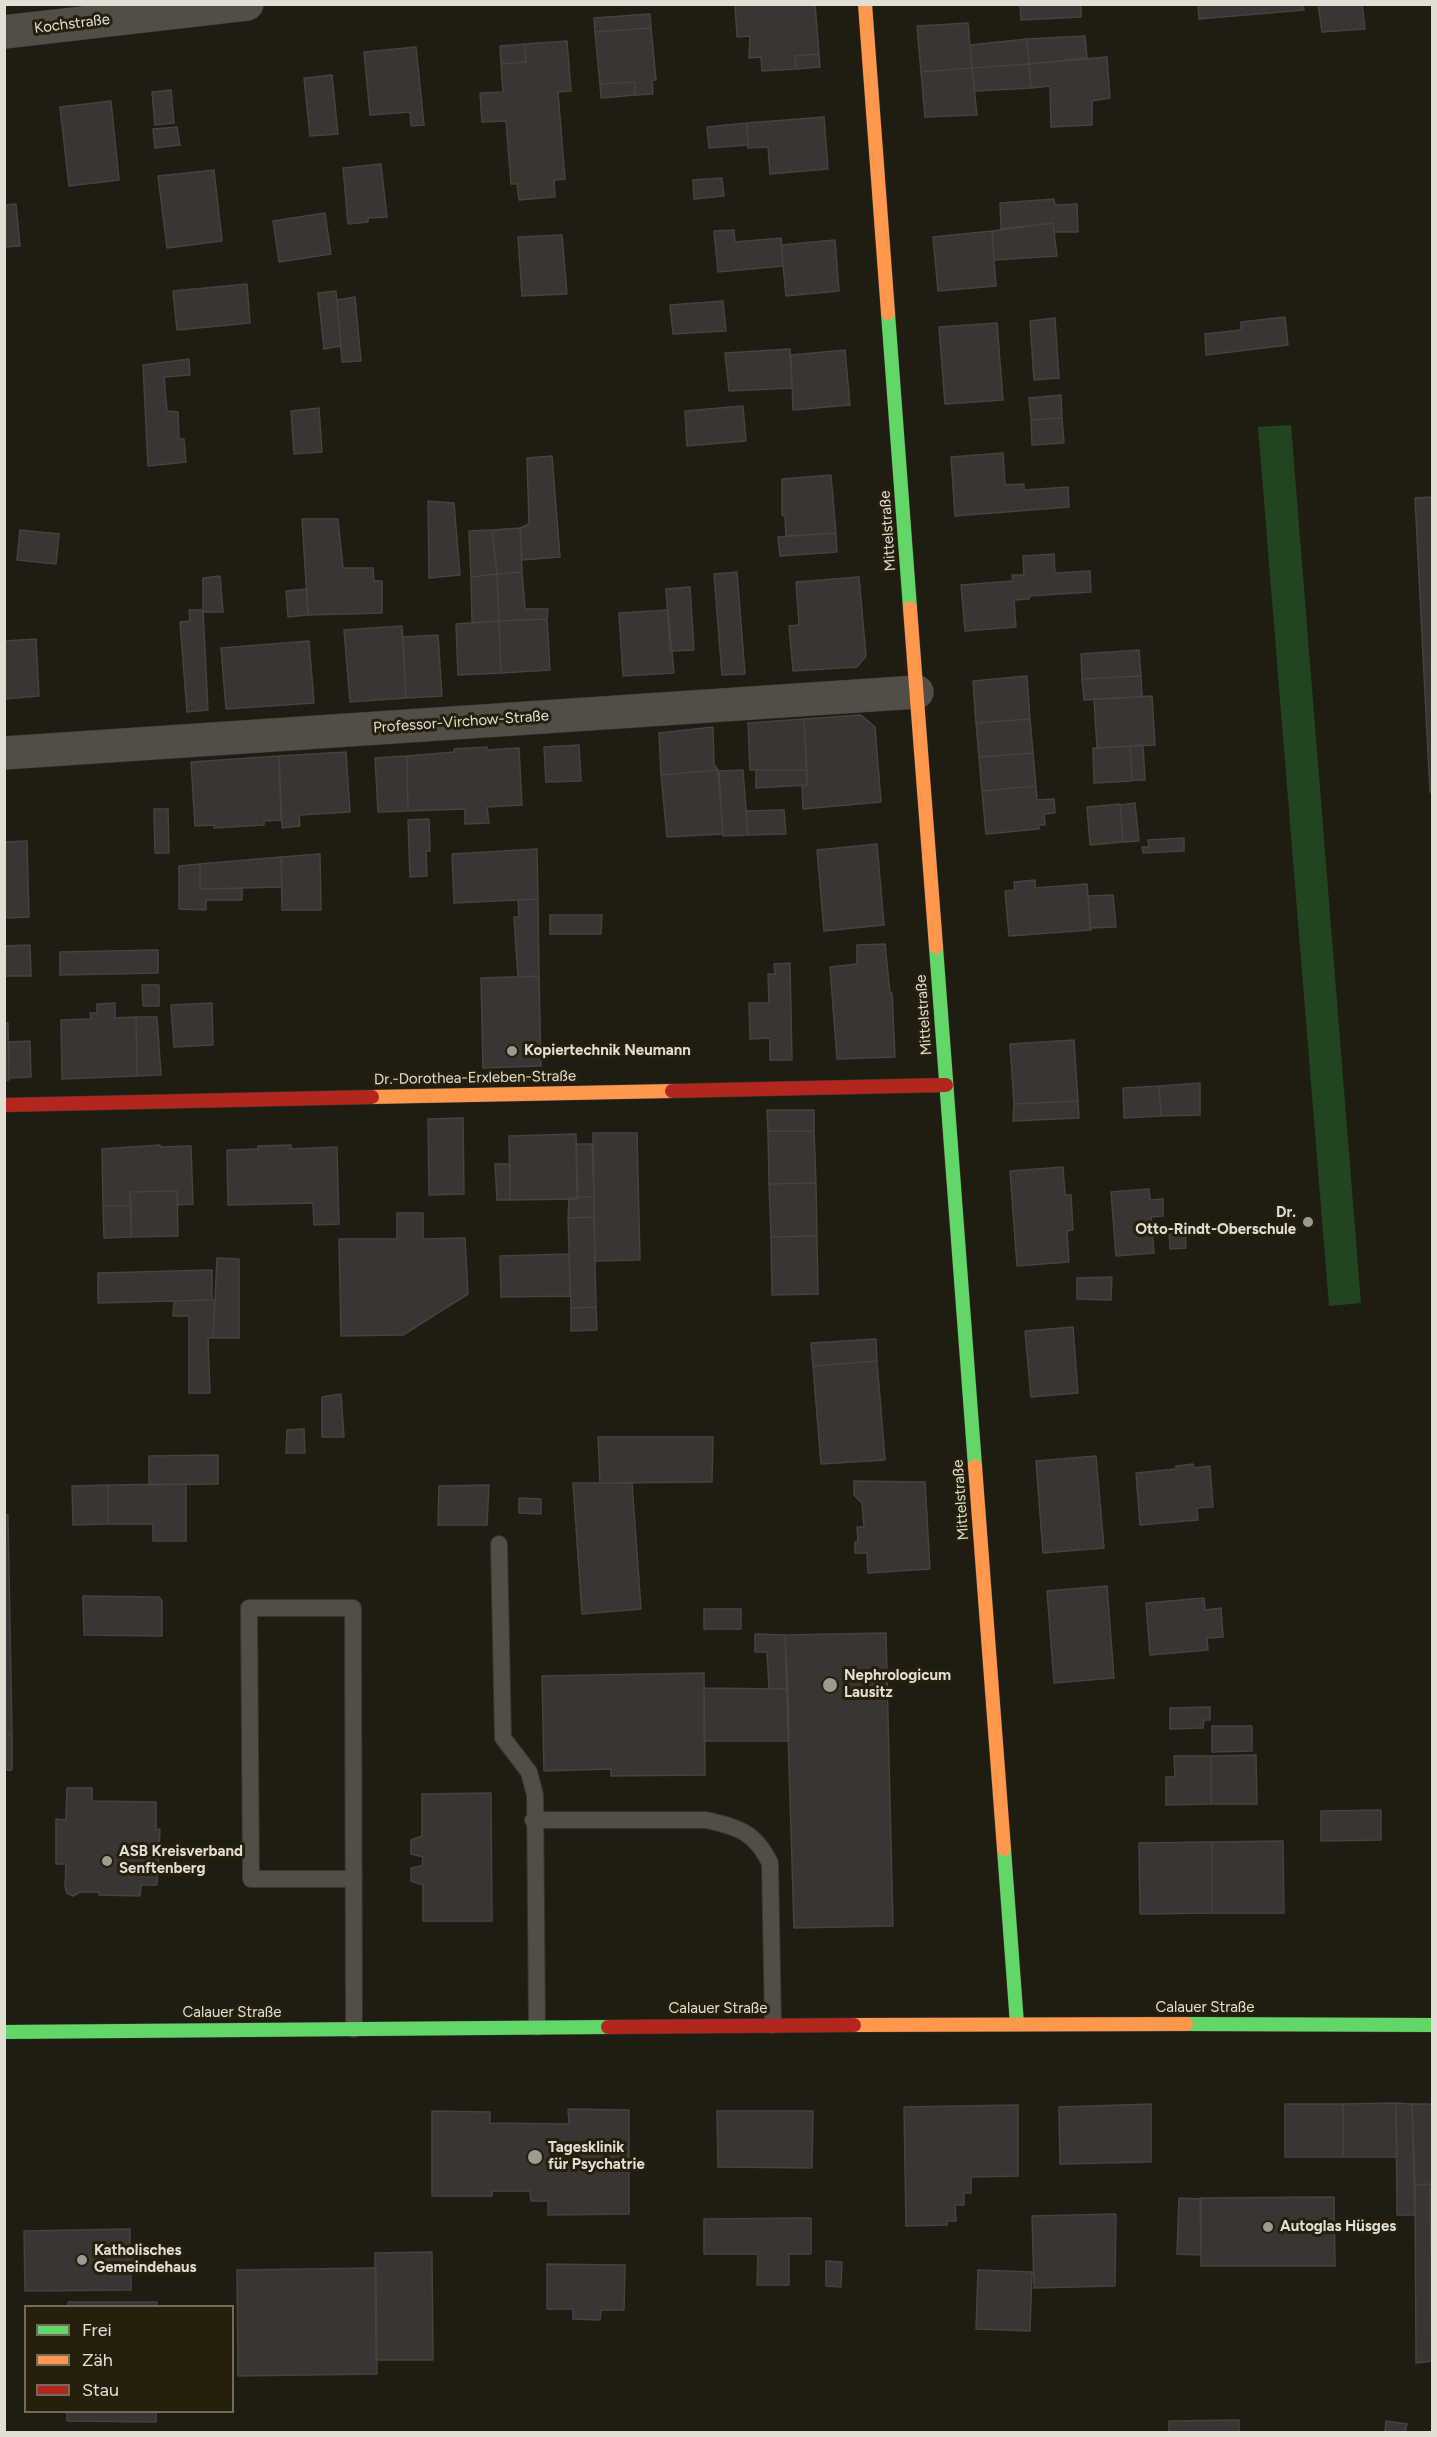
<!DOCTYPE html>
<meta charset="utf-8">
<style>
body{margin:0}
#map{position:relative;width:1437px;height:2437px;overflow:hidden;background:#1f1c12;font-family:Figtree,sans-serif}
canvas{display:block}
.frame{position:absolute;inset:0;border:6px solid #e3ded3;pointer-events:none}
.legend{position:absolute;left:24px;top:2305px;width:210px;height:108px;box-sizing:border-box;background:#251f0c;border:2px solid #716b5c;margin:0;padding:8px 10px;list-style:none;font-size:18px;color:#e3ded3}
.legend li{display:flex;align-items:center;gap:12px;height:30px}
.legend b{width:30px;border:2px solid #716b5c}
</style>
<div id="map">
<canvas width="1437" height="2437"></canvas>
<div class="frame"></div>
<ul class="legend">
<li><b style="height:8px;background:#63d668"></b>Frei</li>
<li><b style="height:8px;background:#ff974d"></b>Zäh</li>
<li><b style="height:8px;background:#b3261e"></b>Stau</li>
</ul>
</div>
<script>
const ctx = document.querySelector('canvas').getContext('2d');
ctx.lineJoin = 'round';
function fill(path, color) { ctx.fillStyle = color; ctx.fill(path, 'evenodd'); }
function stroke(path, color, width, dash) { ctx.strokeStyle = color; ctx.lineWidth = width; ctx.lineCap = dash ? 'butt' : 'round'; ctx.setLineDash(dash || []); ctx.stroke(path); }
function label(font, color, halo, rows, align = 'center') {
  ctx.font = font + ' Figtree,sans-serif'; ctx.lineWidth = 6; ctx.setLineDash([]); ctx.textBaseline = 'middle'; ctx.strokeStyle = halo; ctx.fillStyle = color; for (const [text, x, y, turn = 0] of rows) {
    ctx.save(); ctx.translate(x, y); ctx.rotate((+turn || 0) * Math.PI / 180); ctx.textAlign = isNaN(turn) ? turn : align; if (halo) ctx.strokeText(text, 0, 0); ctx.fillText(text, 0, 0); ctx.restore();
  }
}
fill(new Path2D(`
 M1291,425L1361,1303L1329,1306L1258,427Z`), '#224521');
const building = new Path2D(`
 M735,4H815L819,54L795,56L796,69L762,71L761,57L749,58L750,36L737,37Z
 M1020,4H1081V17L1021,20Z
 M1198,4H1303L1304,10L1199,19Z
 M1318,4H1362L1365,29L1322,32Z
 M650,14L651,28L595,32L594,18Z
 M968,23L972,68L921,72L917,26Z
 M651,28L656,80H652L653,94L635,95V82L600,84L595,32Z
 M1085,36L1087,58L1029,64L1027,39Z
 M1027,39L1029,64L972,68L970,45Z
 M567,41L571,91L558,92L565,179L554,180L555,197L519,200L517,184H511L506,121L482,122L480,93L503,92L501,64L526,62L525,44Z
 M525,44L526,62L501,64L500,46Z
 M416,47L424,125L411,126L410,112L370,115L364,52Z
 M819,54L820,67L796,69L795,56Z
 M1107,57L1110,98L1092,101V125L1051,127L1050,86L1031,88L1029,64Z
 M1029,64L1031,88L975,91L972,68Z
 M972,68L977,115L925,117L921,72Z
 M332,75L338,134L310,136L304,78Z
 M635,82V95L601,98L600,84Z
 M171,90L174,123L155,125L152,92Z
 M111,101L119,180L69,186L60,107Z
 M824,117L828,169L770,174L768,147L748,148L747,123Z
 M747,123L748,145L709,148L707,127Z
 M177,127L180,145L155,148L153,129Z
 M381,164L387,217L368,218V222L348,224L343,168Z
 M214,170L222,241L167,248L158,176Z
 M722,178L724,196L694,199L693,180Z
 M1054,199L1055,205L1077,204L1078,232H1054L1053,223L1001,229L1000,203Z
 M16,204L20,246L4,247V205Z
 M325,213L331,254L279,262L273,221Z
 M1053,223L1057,256L994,260L992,231Z
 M734,230L735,242L781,238L783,266L718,272L714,231Z
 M992,231L996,286L938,291L933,237Z
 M562,235L567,294L522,296L518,237Z
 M835,240L839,291L786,296L781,245Z
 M247,284L250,323L177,330L173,291Z
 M336,291L341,346L324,349L318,293Z
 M355,297L361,361L342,362L337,300Z
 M723,301L726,331L673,334L670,305Z
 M1285,317L1288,345L1206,355L1205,334L1241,330V322Z
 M1055,318L1059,378L1034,380L1030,321Z
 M997,323L1003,400L945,404L939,327Z
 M790,349L792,388L729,391L725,353Z
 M845,350L850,405L793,410L791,355Z
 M189,359L190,375L164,377L167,411L178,412L179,439H184L186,462L148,466L143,365Z
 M1061,395L1062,418L1031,420L1029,398Z
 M743,406L746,441L687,446L685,411Z
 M319,408L322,452L294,454L291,411Z
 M1062,418L1064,443L1032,445L1031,420Z
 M1003,453L1005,485L1024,484V490L1068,487L1069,507L955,516L951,457Z
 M552,456L560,557L522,560L520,528L529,524L527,458Z
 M831,475L836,533L786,536L785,517L782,515V479Z
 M1432,497V792H1430L1415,498Z
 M428,501L454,503L460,575L429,578Z
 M302,519H338L343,568H373L374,581H382V613L308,615Z
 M520,528L522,572L497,574L492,530Z
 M20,530L59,534L56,564L17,560Z
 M492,530L497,574L471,577L469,531Z
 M836,533L837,552L780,556L778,537Z
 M1054,554L1055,573L1090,571L1091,592L1030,596L1029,599L1014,600L1016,627L965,631L961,585L1013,581L1012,575H1024L1023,556Z
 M522,572L525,609H548L547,619L499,621L497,574Z
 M737,572L745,674L722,675L714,574Z
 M497,574L499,621L472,623L471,577Z
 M220,576L223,612H203V578Z
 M859,577L866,656L857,667L793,671L789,626L799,625L796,582Z
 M690,587L694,650L670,651L666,589Z
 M307,589L308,615L288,617L286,591Z
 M189,610H203L208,710L187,712L180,622L190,621Z
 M668,610L674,673L623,676L619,613Z
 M547,619L550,670L501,673L499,621Z
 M499,621L501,673L458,675L456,624Z
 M402,626L406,698L350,702L344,630Z
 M438,635L442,696L406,698L403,637Z
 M36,639L39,696L4,699V641Z
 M309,641L314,703L226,709L221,648Z
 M1139,650L1141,676L1082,679L1081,654Z
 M1027,676L1030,719L976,723L973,681Z
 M1141,676L1142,697L1084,700L1082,679Z
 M1152,696L1155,745L1097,748L1094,699Z
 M861,715L875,727L881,802L803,809L802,786L807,785L804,719Z
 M804,719L807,770H750L748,723Z
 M1030,719L1033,753L979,757L976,723Z
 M713,727L714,764L718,770L661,775L659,733Z
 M579,745L581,781L546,782L544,747Z
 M1143,745L1145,780H1132L1130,746Z
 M1130,746L1132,781L1094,783L1093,748Z
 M487,747V750L519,748L522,805L487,807L489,823L465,824V809L408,811L407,756L454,752V749Z
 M346,752L350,812L299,815L300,826L282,828L279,756Z
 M1033,753L1036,786L982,791L979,757Z
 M279,756L281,820L264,821V825L214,828V825L195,826L191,762Z
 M407,756L408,811L378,812L375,758Z
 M718,770L723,834L667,837L661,775Z
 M743,770L748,835L723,836L719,771Z
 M756,770H807V785L756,788Z
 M1036,786L1037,800L1054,799L1055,813L1044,814L1045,825H1039V829L986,834L982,791Z
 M1135,803L1139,841L1123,842L1120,805Z
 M1120,804L1123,842L1090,845L1087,807Z
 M154,809H168L169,853H155Z
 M784,810L786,834L748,835L746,811Z
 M429,819L430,851H426L427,876L410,877L408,820Z
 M1184,838V851L1143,853L1142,847H1149L1148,840Z
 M27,841L29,917L4,918V842Z
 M877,844L884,925L824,931L817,850Z
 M537,849L538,899L454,903L452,854Z
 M320,854L321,910H282L281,857Z
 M281,857L282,887L200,889V864Z
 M200,864V889L242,888V900H206V910L179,909V866Z
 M1035,880V888L1087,884L1091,930L1009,936L1005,891L1015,890L1014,882Z
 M1113,895L1116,927L1090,928L1088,896Z
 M538,899L539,976L518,977L514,917H519L518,900Z
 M550,915H602L601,934H550Z
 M885,944L890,993H892L895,1057L837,1059L830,967L857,964V945Z
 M30,945L31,976H4V946Z
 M158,950V973L60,975V952Z
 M790,963L792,1060H770V1038L750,1039L749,1003H769L768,974H775L774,964Z
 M539,976L541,1066L483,1068L481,978Z
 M142,985H159V1006H143Z
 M115,1003V1018L136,1017L137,1076L62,1079L61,1020L91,1019L90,1013H97V1004Z
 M212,1003L213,1045L174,1047L171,1005Z
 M136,1017H157L161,1075L137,1076Z
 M4,1023H8L9,1080H4Z
 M1074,1040L1078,1101L1014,1104L1010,1044Z
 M30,1041L31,1077L9,1078V1042Z
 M1200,1083V1115L1161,1116L1159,1086Z
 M1159,1086L1161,1116L1124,1118L1123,1088Z
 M1078,1101L1079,1118L1013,1121L1014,1104Z
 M767,1110H814V1131H768Z
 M463,1118L464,1194L429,1195L428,1119Z
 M768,1131H814L816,1183L769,1184Z
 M593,1133H637L640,1260L595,1261Z
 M576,1134L578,1199L510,1200L509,1136Z
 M576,1144H592L594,1197H577Z
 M160,1145V1147L191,1146L193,1204L178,1205L177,1191L130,1192L131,1206H103L102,1149Z
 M291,1145V1149L337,1147L339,1224L314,1225L313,1203L228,1205L227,1150L258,1149V1146Z
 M495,1164H510V1200H497Z
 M1063,1167L1065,1195H1071L1073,1230L1067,1231L1069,1262L1017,1266L1010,1171Z
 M816,1183L817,1236L771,1237L769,1184Z
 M1149,1189L1150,1200L1163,1199V1216L1151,1217L1154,1253L1116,1256L1111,1192Z
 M177,1191L178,1236L131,1237L130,1192Z
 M577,1197H594V1217L568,1218L569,1198L578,1199Z
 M103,1206H131V1237L104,1238Z
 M397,1213H423V1239L465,1238L468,1294L403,1335L341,1336L339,1239H397Z
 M594,1217L596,1307L571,1308L568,1218Z
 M1185,1229L1186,1248L1170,1249L1169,1230Z
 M817,1236L818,1294L772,1295L771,1237Z
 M569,1254L570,1296L501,1297L500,1256Z
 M217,1258L239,1259V1338H213Z
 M212,1270V1300L98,1303V1273Z
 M1112,1277L1111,1300L1077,1299V1278Z
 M212,1300H215L213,1338H208L210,1393H189V1316H173L174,1301Z
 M596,1307L597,1330L571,1331V1308Z
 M1073,1327L1078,1393L1031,1397L1025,1331Z
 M876,1339L877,1361L813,1366L811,1343Z
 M877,1361L885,1460L821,1464L813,1366Z
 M341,1394L344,1437H322V1397Z
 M304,1429L305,1453H286L287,1430Z
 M598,1437H713L712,1482L600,1483Z
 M218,1455V1484L149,1485V1456Z
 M1096,1456L1104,1548L1043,1553L1036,1461Z
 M1193,1464L1194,1468L1210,1466L1213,1507L1197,1508L1198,1520L1140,1525L1136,1473L1176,1469V1466Z
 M854,1481L925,1482L930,1569L868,1573L867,1553H855V1542H858L857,1527H864L862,1503L854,1495Z
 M573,1483H632L641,1609L582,1614Z
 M186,1484V1541H153V1524H108V1485Z
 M108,1485V1524L73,1525L72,1486Z
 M489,1485L487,1525H438L439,1486Z
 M519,1498L541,1499V1514L519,1513Z
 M4,1515H8L12,1734H4Z
 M1107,1586L1114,1678L1054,1683L1047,1591Z
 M83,1596L159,1597L162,1601V1636L84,1635Z
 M1204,1598L1205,1610L1221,1608L1223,1637L1207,1638L1208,1650L1150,1655L1146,1603Z
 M704,1609H741V1629H704Z
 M886,1633L893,1926L794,1928L785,1635Z
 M755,1634L785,1635L788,1689L769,1688L767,1652H755Z
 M704,1673L705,1775L611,1776V1769L544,1771L542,1676Z
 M704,1688L788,1689L789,1741H704Z
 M1210,1707V1720H1204L1203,1728L1170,1729V1708Z
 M1212,1726H1252V1751L1212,1752Z
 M4,1734H12V1770H4Z
 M1256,1755L1257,1804H1211V1756Z
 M1174,1756H1211V1804L1166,1805V1777H1175Z
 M67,1788H92V1801L156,1802V1830L160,1829L157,1885H141L140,1896L99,1895V1892H80L73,1896L67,1893L65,1887L66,1864H56V1819L66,1820Z
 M491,1793L492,1921H423V1885L411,1881V1868L422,1866L423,1857L411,1854V1840L422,1836V1794Z
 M1381,1810V1840L1321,1841V1811Z
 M1283,1841L1284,1913H1212V1842Z
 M1212,1842V1913L1140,1914L1139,1843Z
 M1396,2103L1397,2157H1343V2104Z
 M1396,2103L1412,2104L1415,2215H1397Z
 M1151,2104V2162L1060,2164L1059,2107Z
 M1285,2104H1343V2157H1285Z
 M1412,2104H1432V2259L1430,2184L1415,2185Z
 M1018,2105V2176L971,2177V2193H964V2205H955L956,2221H947V2225L906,2226L904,2107Z
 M568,2109L629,2110V2214L548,2215V2201H531L530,2191H492V2196H432V2111L490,2112V2123L569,2124Z
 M717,2111H813L812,2168L718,2167Z
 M1430,2184L1432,2361L1416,2363L1415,2185Z
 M1334,2197L1335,2266H1201L1200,2198Z
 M1179,2198L1201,2199V2255L1177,2254Z
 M1116,2214L1115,2286L1034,2288L1032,2216Z
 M811,2218V2254H789V2285H757L758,2254H704V2219Z
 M130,2229V2254L139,2255V2267L131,2266V2290L25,2291L24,2231Z
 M432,2252L433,2360H376L375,2253Z
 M826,2261L842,2262L841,2287L826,2286Z
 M547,2264L625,2265L624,2310H601L600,2320L573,2319V2309H547Z
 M376,2268L377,2374L238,2376L237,2270Z
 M978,2270L1032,2272L1030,2331L976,2329Z
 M68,2302H157V2306H68Z
 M67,2412H156V2422L67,2421Z
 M1239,2420V2432H1169V2421Z
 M1386,2421L1407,2424L1405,2432H1385Z`);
fill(building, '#393532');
stroke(building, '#474140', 1.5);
const lane = new Path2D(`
 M499,1544L503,1738L529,1772L535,1795L537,2027
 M533,1820H706C738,1827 755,1832 770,1863L773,2025
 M354,2029L353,1608H249L251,1879H354`);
const street = new Path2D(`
 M4,32L247,4
 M4,753L917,692`);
const fast = new Path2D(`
 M888,313L910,608
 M936,947L975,1466
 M1004,1849L1017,2024
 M1186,2024L1432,2025
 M4,2032L608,2027`);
const slow = new Path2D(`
 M865,4L888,313
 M910,608L936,947
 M372,1097L672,1091
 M975,1466L1004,1849
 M854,2025L1186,2024`);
const jam = new Path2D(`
 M672,1091L946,1085
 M4,1105L372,1097
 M608,2027L854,2025`);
stroke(lane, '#38352f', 18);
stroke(street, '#38352f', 34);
stroke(fast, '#38352f', 15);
stroke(slow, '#38352f', 15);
stroke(jam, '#38352f', 15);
stroke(lane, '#514e47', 16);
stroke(street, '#514e47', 33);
stroke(fast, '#63d668', 14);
stroke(slow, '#ff974d', 14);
stroke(jam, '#b3261e', 14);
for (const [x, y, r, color] of [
 [512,1051,6,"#9e9a8f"],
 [1308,1222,6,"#9e9a8f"],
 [830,1685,8,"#9e9a8f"],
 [107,1861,6,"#9e9a8f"],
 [535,2157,8,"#9e9a8f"],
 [1268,2227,6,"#9e9a8f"],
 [82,2260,6,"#9e9a8f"]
]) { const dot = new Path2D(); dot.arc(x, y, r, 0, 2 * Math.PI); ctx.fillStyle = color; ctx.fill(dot); stroke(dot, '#251f0c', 2); }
label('15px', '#e3ded3', '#251f0c', [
 ["Kochstraße",72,24,-7],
 ["Mittelstraße",888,531,-94],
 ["Professor-Virchow-Straße",461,722,-4],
 ["Mittelstraße",924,1015,-94],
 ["Dr.-Dorothea-Erxleben-Straße",475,1078,-1],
 ["Mittelstraße",961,1500,-94],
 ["Calauer Straße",1205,2008],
 ["Calauer Straße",718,2009],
 ["Calauer Straße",232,2013]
]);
label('bold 15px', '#e3ded3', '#251f0c', [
 ["Kopiertechnik Neumann",524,1051],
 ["Dr.",1296,1213,"right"],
 ["Otto-Rindt-Oberschule",1296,1230,"right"],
 ["Nephrologicum",844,1676],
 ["Lausitz",844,1693],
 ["ASB Kreisverband",119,1852],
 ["Senftenberg",119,1869],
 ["Tagesklinik",548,2148],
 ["für Psychatrie",548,2165],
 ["Autoglas Hüsges",1280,2227],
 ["Katholisches",94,2251],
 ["Gemeindehaus",94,2268]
], 'left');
</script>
